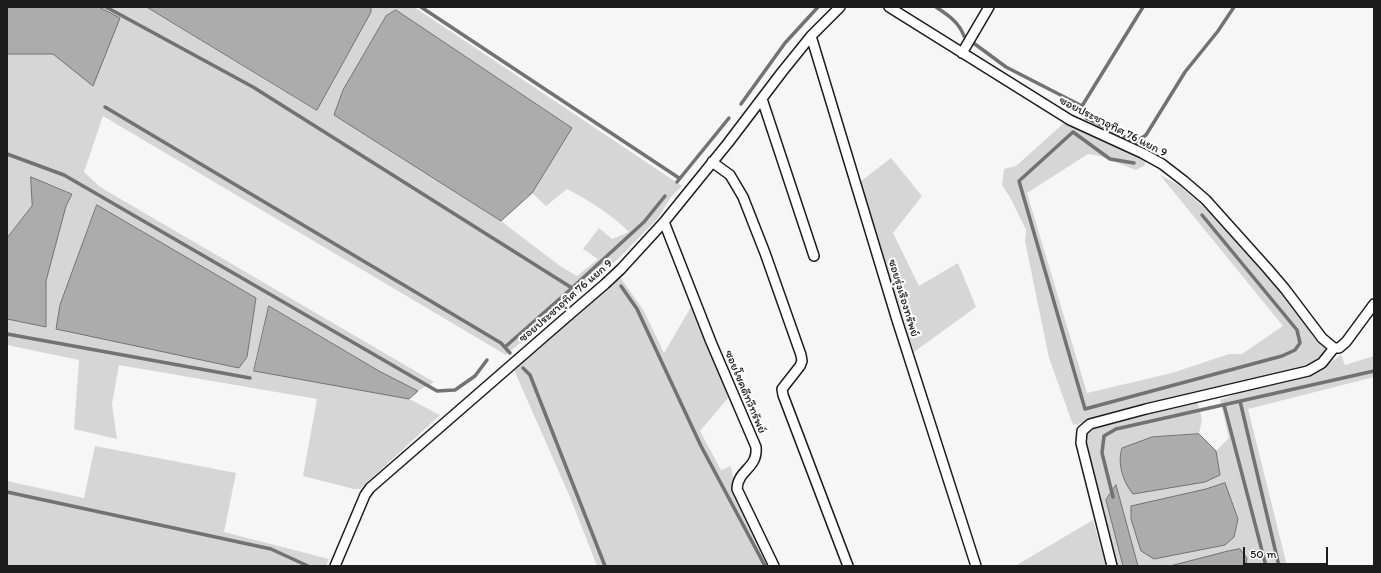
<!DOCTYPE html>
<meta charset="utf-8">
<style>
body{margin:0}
#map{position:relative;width:1381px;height:573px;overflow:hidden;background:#f6f6f6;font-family:Itim,sans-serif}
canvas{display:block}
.frame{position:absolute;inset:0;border:8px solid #1c1c1c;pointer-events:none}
.scale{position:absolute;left:1243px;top:547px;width:85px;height:18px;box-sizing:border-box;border:2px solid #1c1c1c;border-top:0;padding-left:5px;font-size:12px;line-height:14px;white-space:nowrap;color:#1c1c1c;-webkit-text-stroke:3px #fff;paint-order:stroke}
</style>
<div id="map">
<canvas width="1381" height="573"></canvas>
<div class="frame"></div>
<div class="scale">50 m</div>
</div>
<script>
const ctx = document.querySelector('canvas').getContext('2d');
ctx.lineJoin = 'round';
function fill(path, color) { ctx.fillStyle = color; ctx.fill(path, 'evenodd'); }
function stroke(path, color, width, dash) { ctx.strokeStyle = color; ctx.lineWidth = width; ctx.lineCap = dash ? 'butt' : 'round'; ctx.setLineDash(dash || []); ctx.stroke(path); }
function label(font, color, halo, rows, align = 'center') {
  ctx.font = font + ' Itim,"Playpen Sans Thai",sans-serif'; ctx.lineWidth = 4; ctx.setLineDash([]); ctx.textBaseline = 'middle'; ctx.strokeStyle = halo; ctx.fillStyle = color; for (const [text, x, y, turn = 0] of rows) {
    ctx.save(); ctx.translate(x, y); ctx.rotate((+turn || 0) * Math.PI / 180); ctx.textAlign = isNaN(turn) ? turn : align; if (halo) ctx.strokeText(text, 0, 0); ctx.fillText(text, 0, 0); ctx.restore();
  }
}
fill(new Path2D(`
 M99,7H147L317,110L371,12V7H414L682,186L671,197L658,218L619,258L506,355L103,116L84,172L100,187L434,382L418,391L379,371L270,306L261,339L254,371L409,399L440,415L360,489H354L303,476L317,399L119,365L112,404L117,439L74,429L79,360L7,345V319L46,327V281L66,205L72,193L32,177V206L7,238V54H53L119,19ZM396,10L572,128L532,193L546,206L567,189C590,201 611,214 629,232L612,239L599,228L583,249L598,259L577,276L560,266L501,221L334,115L343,90L386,16ZM97,205L256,298L247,357L239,368L56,329Z
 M1064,123L1146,161L1144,166L1136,170L1100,156L1088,154L1027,193L1087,393L1172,373L1229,354H1242L1283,326L1160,175L1179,185L1221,223L1280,288L1314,338L1326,349L1321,359L1314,365L1073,425L1049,358L1025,241L1026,230L1011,199L1002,185L1004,169L1016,166Z
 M891,158L922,196L893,233L919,286L958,263L976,307L914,352L860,182Z
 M618,274L644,311L664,353L691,307L729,397L700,431L721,470L731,466C735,501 753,534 768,566H597L570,497L514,370L523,362L530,352Z
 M1341,355L1345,365L1374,356V377L1248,409L1287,566H1138L1116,486L1106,500L1123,566H1115L1084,443L1085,434L1093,427L1197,400L1202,419L1199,434L1152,437L1220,475L1216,451L1229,438L1220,400L1243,391L1322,368Z
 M95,446L236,473L224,532L329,559L326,566H7V481L84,498Z
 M1093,520L1106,566H1015Z`), '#d6d6d6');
const water = new Path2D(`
 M7,7H99L120,18L93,86L53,54H7Z
 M147,7H371V12L317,110Z
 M396,10L572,128L532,193L501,221L334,115L343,90L386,16Z
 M31,177L72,194L66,206L46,281V327L7,319V238L32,206Z
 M97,205L256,298L247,357L239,368L56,329L60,305Z
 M269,306L379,371L418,391L409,399L254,371Z
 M1199,434L1216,451L1220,475L1205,482L1133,494C1123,482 1117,463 1122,448L1152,437Z
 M1225,483L1238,519L1234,537L1225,545L1154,559L1141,551L1131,519V506L1206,489Z
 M1116,485L1138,566H1123L1106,500Z
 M1240,549L1247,558L1246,566H1170L1228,551Z`);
fill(water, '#acacac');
stroke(water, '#727272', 1);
stroke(new Path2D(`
 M106,7L253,87L572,288
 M421,7L679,178
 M936,7C948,15 959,22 964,36L1006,67L1082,106L1086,118L1136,142L1146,135L1185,72L1218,31L1234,7
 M741,104L785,43L818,7
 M1082,106L1143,7
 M105,107L501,343L510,353
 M7,154L64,175L437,391L455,390L475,376L487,360
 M1134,163L1110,159L1073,132L1019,181L1085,409L1282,356L1295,350L1300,343L1297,330L1202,215
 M677,182L729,118
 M621,286L637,309L701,446L765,566
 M7,334L250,378
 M505,347L572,288L644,222L665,196
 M523,368L530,375L605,566
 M1240,401L1279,566
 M1224,405L1266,566
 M7,492L271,549L308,566
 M1113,497L1102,453L1104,436L1116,429L1374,371`), '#727272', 3.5);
const minor = new Path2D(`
 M889,7L1070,120L1142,153L1162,164L1184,181L1206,200L1267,268L1285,289L1322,338L1334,348H1339L1346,342L1374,304
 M811,36L897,320L976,566
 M962,53L989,7
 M762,99L814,256
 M712,162L730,175L743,197L765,253L801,355L802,361L800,366L782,389L783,395L848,566
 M664,222L711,342L756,447C758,469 738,469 737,489L774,566
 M335,566L365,495L370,488L562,321L605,284L621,269L664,222L728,143L782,72L811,36L840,7
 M1112,566L1081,443L1082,431L1090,424L1146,409L1308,371L1322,363L1334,348`);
stroke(minor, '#1c1c1c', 12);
stroke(minor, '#fff', 9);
label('12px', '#1c1c1c', '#fff', [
 ["ซอยประชาอุทิศ 76 แยก 9",1113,127,27],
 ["ซอยรุ่งเรืองทรัพย์",903,298,73],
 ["ซอยประชาอุทิศ 76 แยก 9",566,301,-41],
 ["ซอยโชคดีทวีทรัพย์",745,392,67]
]);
</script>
